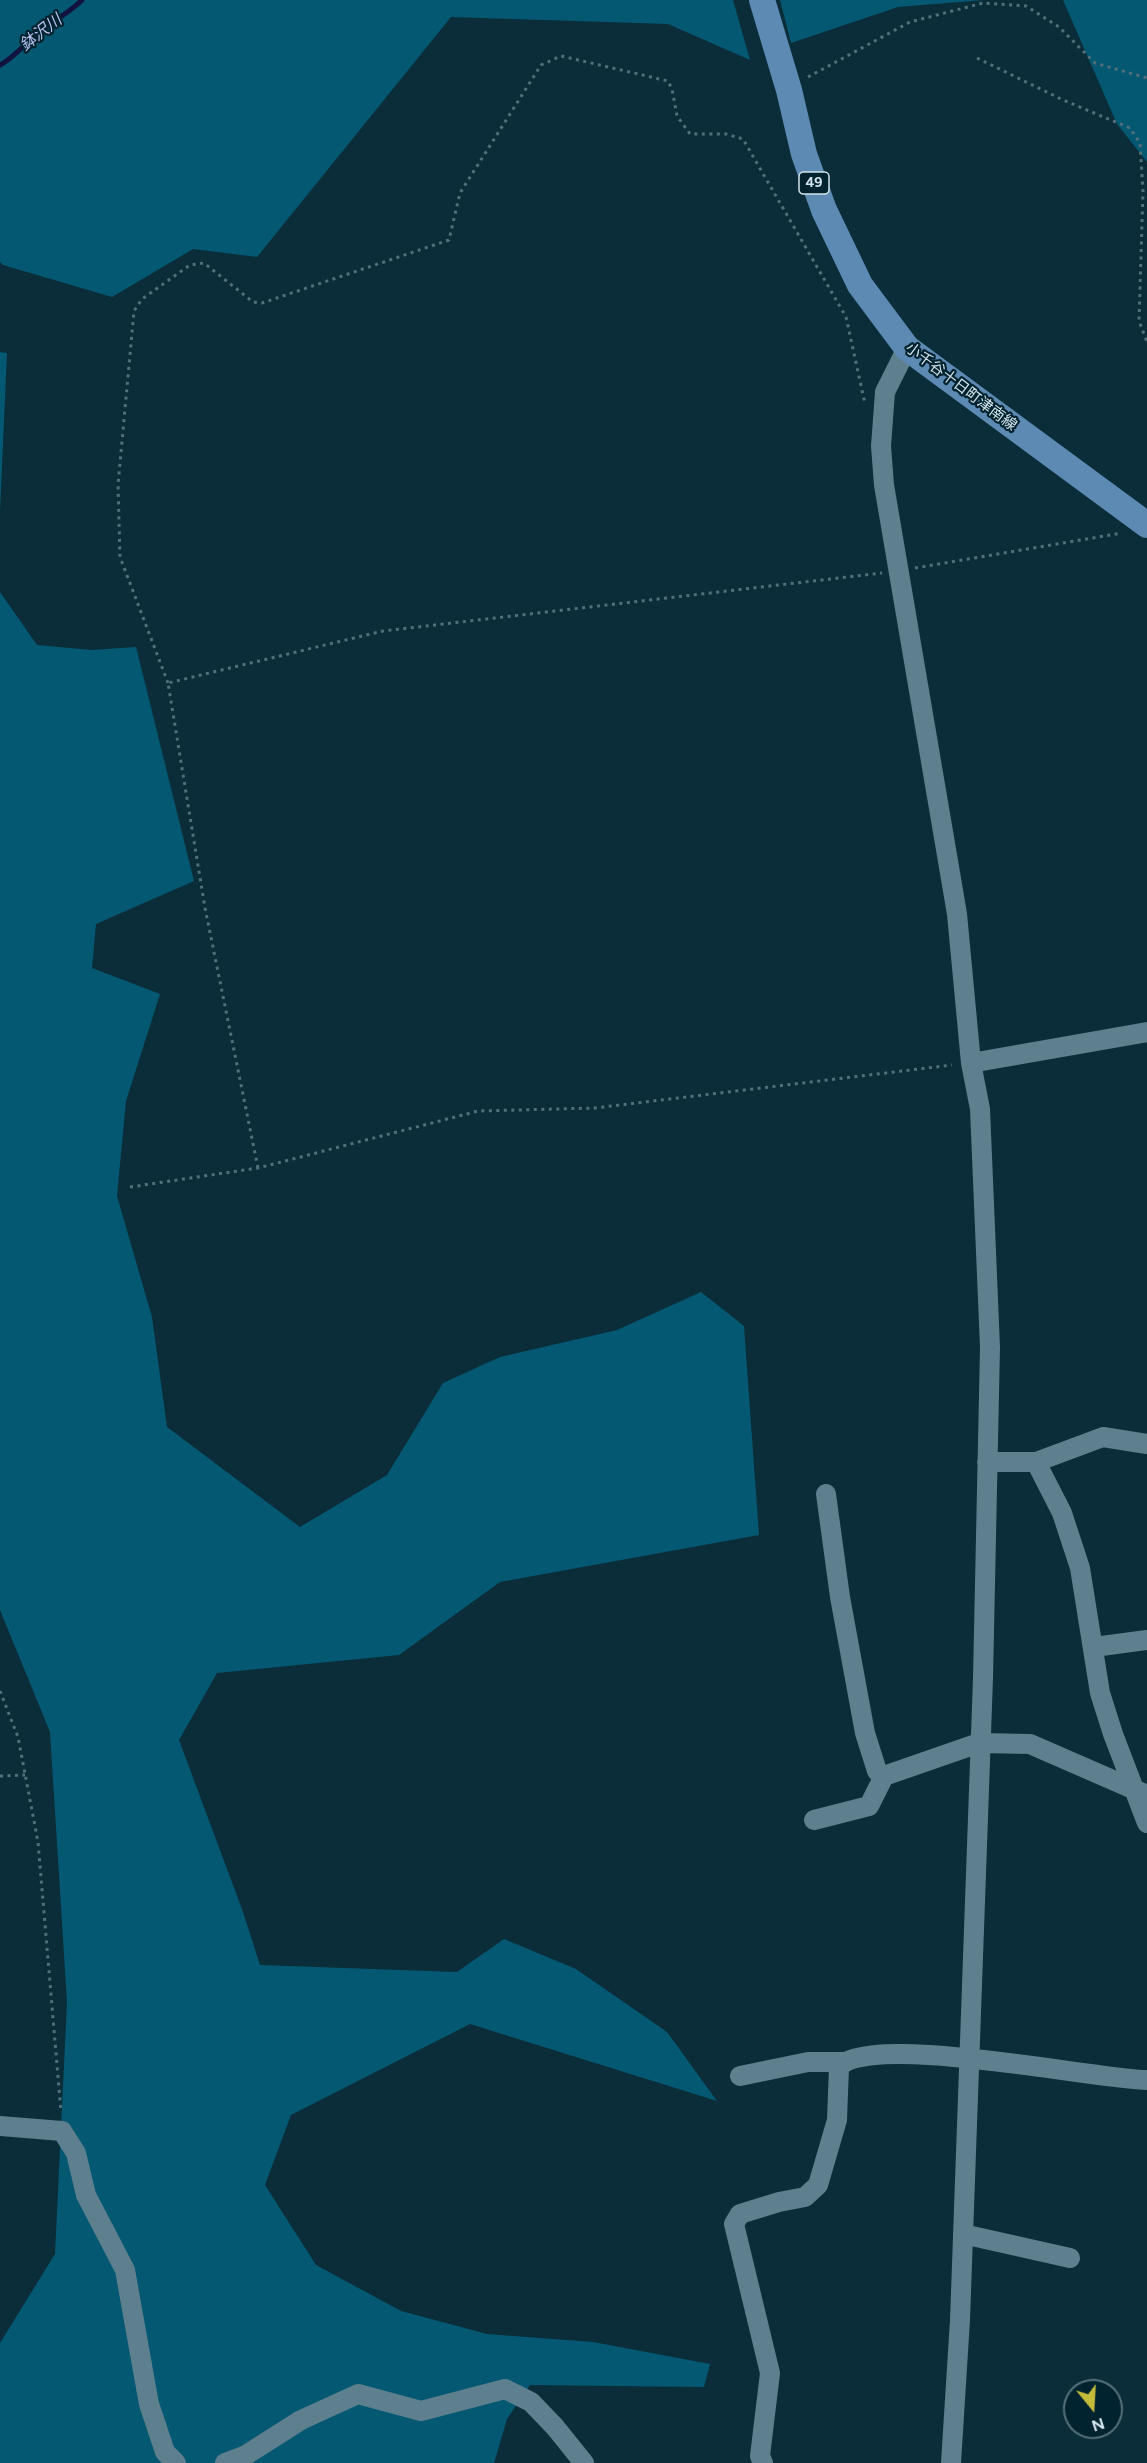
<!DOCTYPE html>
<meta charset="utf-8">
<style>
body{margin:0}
#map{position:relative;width:1147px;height:2463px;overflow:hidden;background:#0a2d39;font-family:Figtree,sans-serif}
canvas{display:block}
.north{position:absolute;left:1063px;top:2379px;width:60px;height:60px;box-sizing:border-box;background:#01232f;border:2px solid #55717b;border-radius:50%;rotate:162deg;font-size:16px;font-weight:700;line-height:24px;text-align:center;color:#d2e5ed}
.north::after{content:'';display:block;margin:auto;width:21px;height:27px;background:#c6bc3c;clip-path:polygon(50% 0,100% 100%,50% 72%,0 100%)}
</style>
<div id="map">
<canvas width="1147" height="2463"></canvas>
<div class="north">N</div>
</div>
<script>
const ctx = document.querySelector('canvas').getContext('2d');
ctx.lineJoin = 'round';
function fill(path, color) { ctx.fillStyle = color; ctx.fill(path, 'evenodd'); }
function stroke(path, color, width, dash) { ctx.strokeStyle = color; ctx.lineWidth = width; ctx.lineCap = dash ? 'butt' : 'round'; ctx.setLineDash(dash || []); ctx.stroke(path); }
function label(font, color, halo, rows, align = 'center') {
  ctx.font = font + ' Figtree,"Noto Sans JP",sans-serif'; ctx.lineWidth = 4.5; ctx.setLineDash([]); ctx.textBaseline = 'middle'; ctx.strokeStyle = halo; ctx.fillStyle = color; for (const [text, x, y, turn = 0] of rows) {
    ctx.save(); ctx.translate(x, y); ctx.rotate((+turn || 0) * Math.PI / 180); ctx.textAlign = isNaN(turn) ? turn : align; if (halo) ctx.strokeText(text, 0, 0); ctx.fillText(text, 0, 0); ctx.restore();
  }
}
fill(new Path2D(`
 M0,0H733L750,60L668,24L451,17L257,257L193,249L112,297L3,265L0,262Z
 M780,0H984L898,7L791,43Z
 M1063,0H1147V162L1117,124Z
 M0,352L7,353L0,511Z
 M0,592L37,645L92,650L136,647L194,881L96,924L92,968L160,994L126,1101L117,1196L152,1317L167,1427L300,1527L387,1475L443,1383L500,1357L617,1330L701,1292L744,1326L759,1535L500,1582L399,1655L217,1673L179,1740L243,1912L260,1965L457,1972L504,1939L576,1969L667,2032L717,2101L470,2024L291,2115L265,2185L316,2265L401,2311L487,2334L593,2342L710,2364L704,2387L530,2385L507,2419L494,2463H0V2343L55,2254L67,2002L50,1732L0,1610Z`), '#055872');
stroke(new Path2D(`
 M0,65C15,57 24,45 36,34C51,22 68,14 82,0`), '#11133e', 5);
stroke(new Path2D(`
 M977,58L1063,100L1130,128L1140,143L1143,191L1139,321L1147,342
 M808,77L910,22L983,3L1026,6L1059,27L1095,63L1147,78
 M915,568L1122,533
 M168,683L120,557L118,485L134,311L142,299L190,265L204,263L253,302L262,303L449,240L460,193L541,65L561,56L668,81L672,89L677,116L690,134H726L743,139L846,317L865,404
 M258,1168L205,908L168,683L383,631L882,573
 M130,1187L258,1168L478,1111L595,1108L952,1065
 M0,1691L18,1737L38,1842L61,2112
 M0,1776L25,1775`), '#52707a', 3, [3, 4.5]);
stroke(new Path2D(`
 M907,348L885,392L881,446L884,485L957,914L971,1063L980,1109L990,1347L983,1678L960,2320L951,2463
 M971,1063L1147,1032
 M987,1462H1036L1103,1437L1147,1444
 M1036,1462L1062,1513L1080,1568L1100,1693L1113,1734L1147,1823
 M826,1494L840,1597L865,1733L877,1771L884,1776L979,1743L1030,1744L1147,1795
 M1094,1647L1147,1640
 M814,1820L869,1806L884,1776
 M740,2076L808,2062H843
 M0,2126L62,2131L76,2153L86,2195L125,2270L149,2404L165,2452L176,2463
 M963,2234L1070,2258
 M225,2463L246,2455L301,2420L358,2394L421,2411L505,2389L531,2402L555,2427L584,2463
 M763,2463L760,2456L770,2373L734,2224L740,2214L779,2202L805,2197L818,2185L837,2120L839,2067C870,2032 1094,2079 1147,2080`), '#5d7f8e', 20);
stroke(new Path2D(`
 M762,0L789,90L804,154L824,210L860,285L907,348L1147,525`), '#5d8ab3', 26);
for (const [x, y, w] of [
 [814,183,30]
]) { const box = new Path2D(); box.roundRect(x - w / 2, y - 11, w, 22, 4.5); ctx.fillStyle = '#01232f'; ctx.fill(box); stroke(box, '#d2e5ed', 1.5); }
label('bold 14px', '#d2e5ed', null, [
 ["49",814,183]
]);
label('15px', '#d2e5ed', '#01232f', [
 ["小千谷十日町津南線",961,387,37]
]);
label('italic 16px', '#b9c3f2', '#01232f', [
 ["鉢沢川",41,33,-38]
]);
</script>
